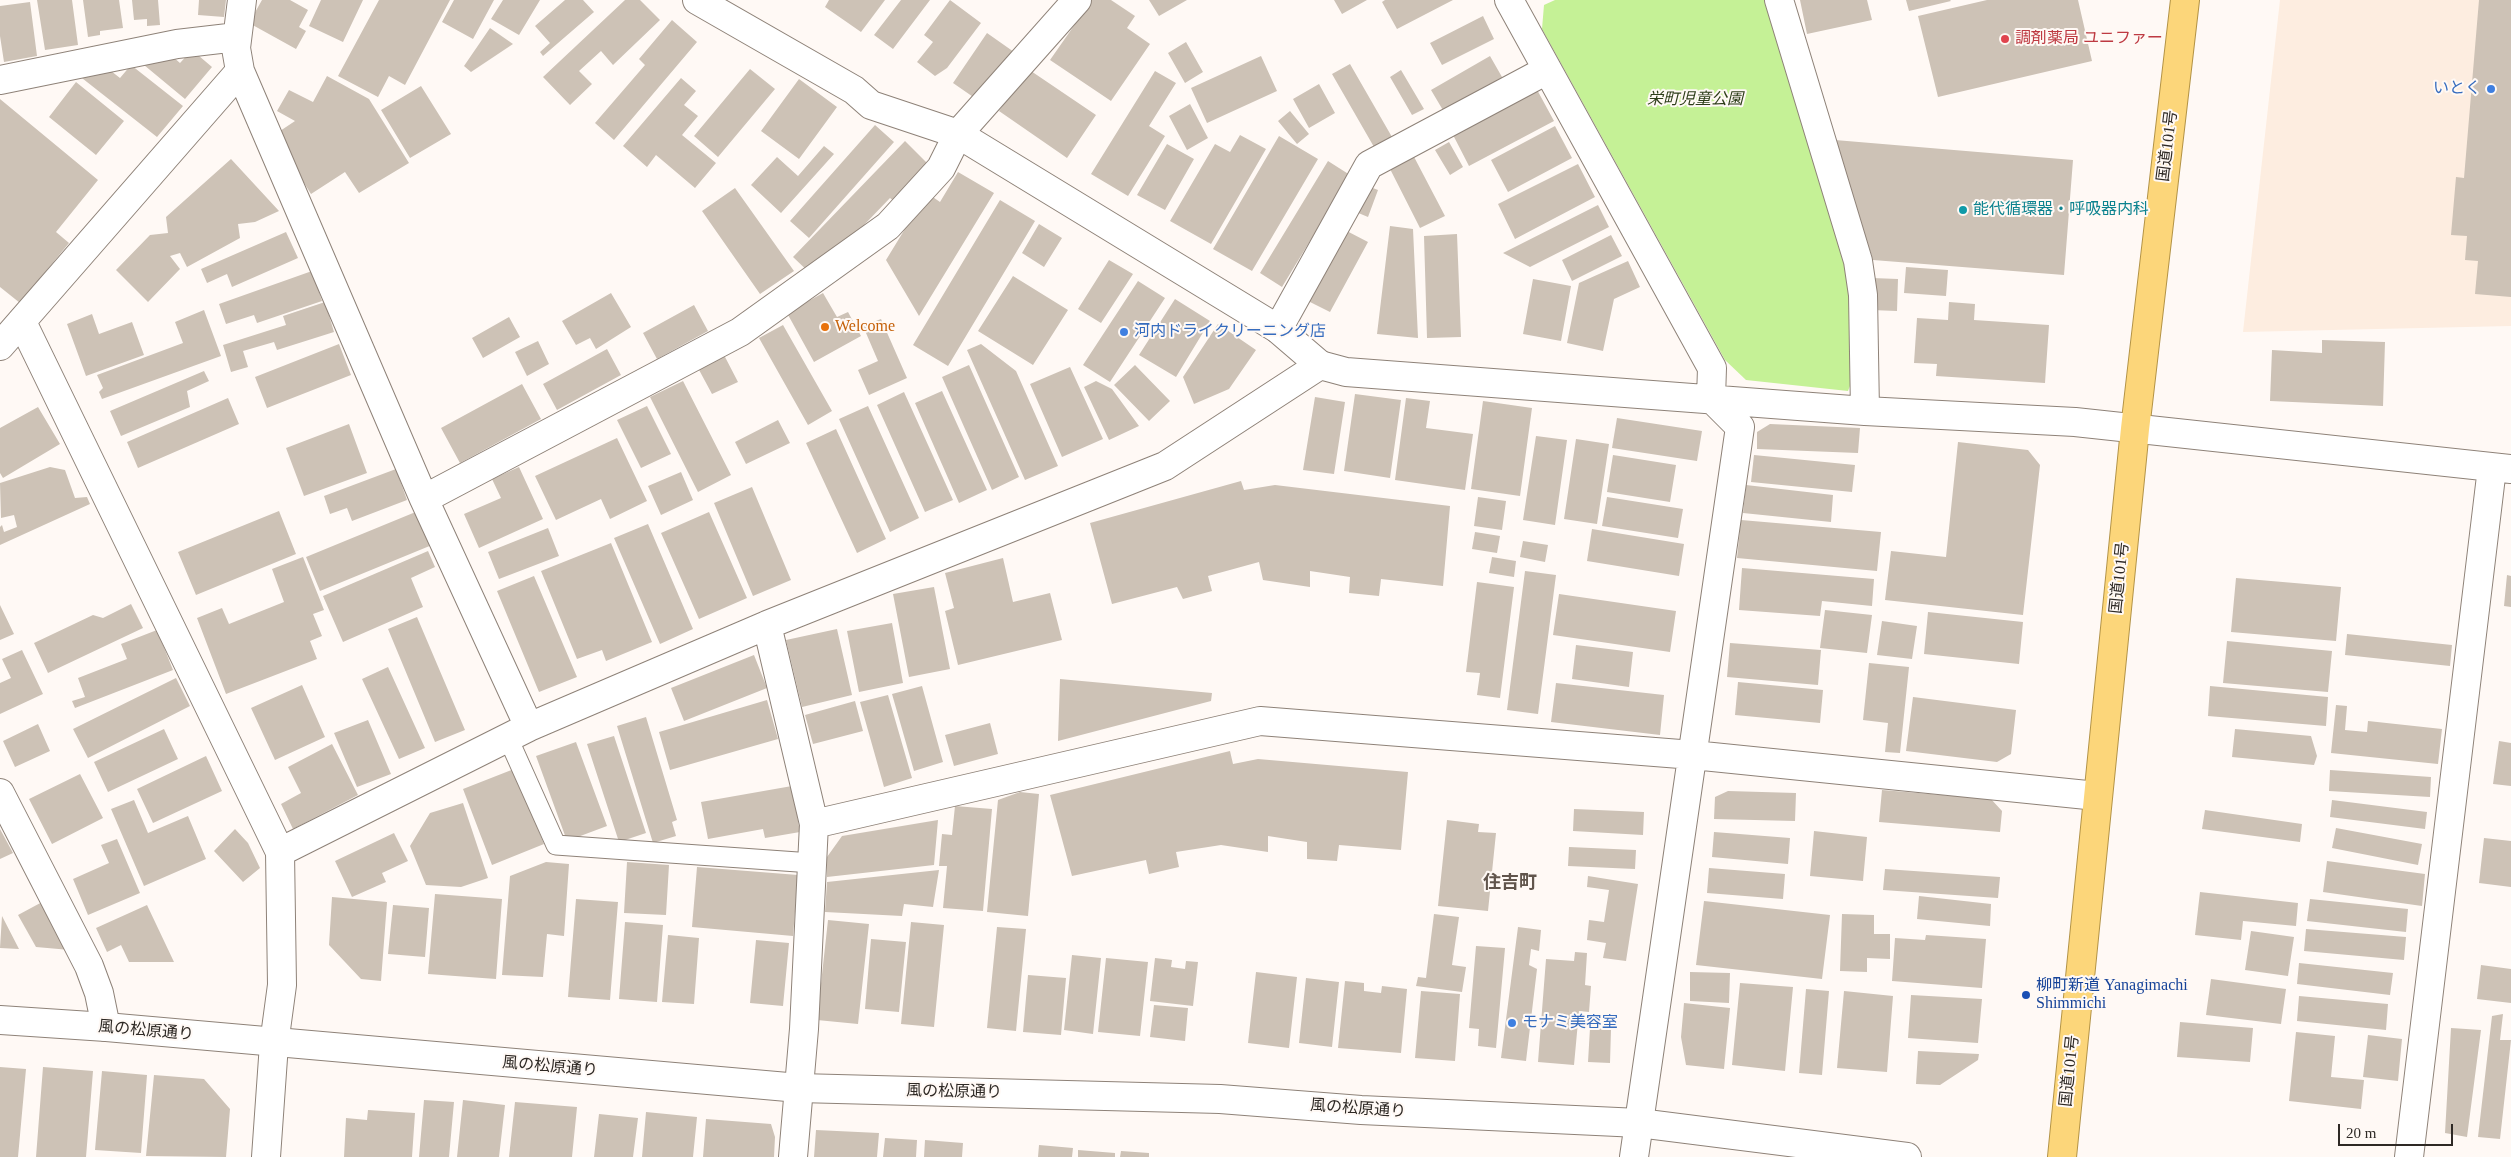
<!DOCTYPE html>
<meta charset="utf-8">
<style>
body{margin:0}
#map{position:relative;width:2511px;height:1157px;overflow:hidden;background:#fff9f5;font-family:"Times New Roman",serif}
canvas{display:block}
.scale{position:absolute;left:2338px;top:1124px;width:115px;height:22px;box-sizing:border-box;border:2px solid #2e2925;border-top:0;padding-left:6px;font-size:15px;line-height:18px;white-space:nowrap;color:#2e2925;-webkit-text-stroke:4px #fff9f5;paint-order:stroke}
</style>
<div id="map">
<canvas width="2511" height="1157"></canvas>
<div class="scale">20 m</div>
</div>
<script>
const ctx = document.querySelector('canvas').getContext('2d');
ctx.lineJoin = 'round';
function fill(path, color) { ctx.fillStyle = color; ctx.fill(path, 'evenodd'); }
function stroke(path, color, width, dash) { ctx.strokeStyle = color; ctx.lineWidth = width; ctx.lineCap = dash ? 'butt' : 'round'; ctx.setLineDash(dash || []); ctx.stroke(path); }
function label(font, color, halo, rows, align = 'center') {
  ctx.font = font + ' "Times New Roman","Noto Sans JP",serif'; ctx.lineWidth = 4; ctx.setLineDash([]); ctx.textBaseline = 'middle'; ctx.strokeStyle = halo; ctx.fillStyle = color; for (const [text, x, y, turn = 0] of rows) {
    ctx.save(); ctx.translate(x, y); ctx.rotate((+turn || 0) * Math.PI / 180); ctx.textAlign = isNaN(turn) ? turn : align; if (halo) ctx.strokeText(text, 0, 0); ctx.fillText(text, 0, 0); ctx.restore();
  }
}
fill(new Path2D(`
 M2280,0H2511V326L2243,332Z`), '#fdede0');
fill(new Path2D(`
 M1555,0H1769L1849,260L1853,378L1848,391L1746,380L1725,360L1542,29L1544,5Z`), '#c5f196');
fill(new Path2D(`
 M37,0H72L78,45L45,50Z
 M83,0H119L123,28L100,31V35L88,37Z
 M132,0H158L160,25L147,26V19L134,20Z
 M199,0H226L224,17L198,15Z
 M262,0H290L308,10L299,27L306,31L296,49L249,23Z
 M321,0H363L343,42L309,26Z
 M379,0H450L405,85L389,76L378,97L338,76Z
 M454,0H494L473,39L442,22Z
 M503,0H540L519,35L491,19Z
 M565,0H583L594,12L543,56L540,52L550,43L535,26Z
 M625,0H640L660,20L613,65L601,51L579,71L592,84L570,105L543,77Z
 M829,0H885L861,32L825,7Z
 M901,0H930L893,49L874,35Z
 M950,0L981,23L947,68L935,76L917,62L933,42L924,35Z
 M1092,0H1111L1135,16L1127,28L1150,44L1111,101L1050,60Z
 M1149,0H1187L1159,16Z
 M1334,0H1367L1342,14Z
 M1385,0H1453L1397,29L1382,2Z
 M1800,0H1867L1872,20L1807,34Z
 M1906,0H1950L1951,1L1909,11Z
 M1987,0H2078L2092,61L1938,97L1918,16Z
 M2479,0H2511V297L2475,294L2478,261L2465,260L2467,236L2451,235L2456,177L2464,178Z
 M30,2L37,56L4,62L0,36V6Z
 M1483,16L1494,39L1442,65L1430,43Z
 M672,20L697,42L614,140L595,123L645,65L639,59Z
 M490,28L513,44L471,72L464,66Z
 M987,33L1014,52L979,101L953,83Z
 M1186,42L1203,72L1185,83L1168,53Z
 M165,50L180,63L192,50L212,67L185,99L144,65Z
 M1261,56L1277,91L1207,123L1191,88Z
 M1490,56L1506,84L1447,117L1431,90Z
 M102,64L120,78L131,65L183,106L157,137L73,71Z
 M1350,64L1392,137L1374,147L1332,74Z
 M750,69L775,89L718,157L694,136Z
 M1028,69L1096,115L1067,158L999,111Z
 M1401,70L1424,109L1412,115L1390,77Z
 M1155,71L1176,83L1149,126L1165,136L1128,196L1091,174Z
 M327,76L369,99L409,163L359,193L345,172L311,194L274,135L295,121L277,111L289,90L313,102Z
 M681,78L696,91L684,105L698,116L682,135L716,163L695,188L656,155L647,167L623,146Z
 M799,79L837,107L799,159L761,131Z
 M76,82L124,121L96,155L49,117Z
 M1319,84L1335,113L1309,128L1293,99Z
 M421,86L451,134L410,158L381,110Z
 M1535,86L1554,121L1469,166L1451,131Z
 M0,99L98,180L56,232L69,243L20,303L0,287Z
 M1190,104L1208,138L1187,150L1169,116Z
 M1290,111L1309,134L1297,144L1278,121Z
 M875,125L894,142L809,238L790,221Z
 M1555,126L1572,158L1508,192L1491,160Z
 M1240,135L1266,149L1211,244L1170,221L1215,144L1230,152Z
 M1279,136L1318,159L1252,271L1213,249Z
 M1835,140L2073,160L2064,275L1873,260Z
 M905,141L931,167L896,203L890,198L814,277L793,257Z
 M1449,142L1463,167L1450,175L1435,150Z
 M1167,144L1194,159L1165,210L1137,195Z
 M824,146L834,154L781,213L751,185L777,157L798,176Z
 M1412,153L1445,216L1420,228L1388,165Z
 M231,159L279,211L255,222L238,224L240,238L187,267L180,253L170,256L180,269L148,302L116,270L150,235L168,233L166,217Z
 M1328,161L1350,175L1282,287L1260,273Z
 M1578,164L1595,197L1515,239L1498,204Z
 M958,172L994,193L919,316L886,260L927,193L940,202Z
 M1365,185L1378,190L1368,217L1356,212Z
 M735,188L794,271L760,294L702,211Z
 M1000,200L1035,221L948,366L913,345Z
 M1598,205L1609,227L1530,267L1503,253Z
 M1039,224L1062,238L1044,267L1022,253Z
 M1390,226L1413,229L1418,338L1377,334Z
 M1341,228L1368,242L1330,312L1304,299Z
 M286,232L298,258L232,287L227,274L207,283L201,269Z
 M1457,234L1461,337L1427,338L1424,236Z
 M1611,235L1622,256L1572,281L1562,260Z
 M1109,260L1133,274L1101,323L1078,309Z
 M1628,261L1640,287L1614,299L1603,351L1567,343L1579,283Z
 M1906,267L1948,270L1946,296L1904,293Z
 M312,271L322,301L257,323L254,315L226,324L219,304Z
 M1013,276L1068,310L1033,365L978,331Z
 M1872,278L1898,279L1897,311L1871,310Z
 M1533,279L1571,286L1561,341L1523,334Z
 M1138,281L1165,298L1110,382L1083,365Z
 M611,293L631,327L596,349L590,338L576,345L562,321Z
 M823,293L837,317L848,312L861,336L814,362L787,313Z
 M1175,299L1210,321L1176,377L1139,355Z
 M325,302L334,332L277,350L274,342L243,351L248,367L231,372L223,345L286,325L283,316Z
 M1949,302L1975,304L1974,320L2049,325L2045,383L1936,376L1937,364L1914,363L1917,318L1948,320Z
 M694,305L708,331L657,359L643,333Z
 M204,310L221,356L102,399L99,392L103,388L97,375L183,343L175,322Z
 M92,314L99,334L132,322L144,355L86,376L67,324Z
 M509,317L520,337L483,358L472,338Z
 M881,319L907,378L869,395L858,370L878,361L863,326Z
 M1218,324L1256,350L1229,389L1194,404L1183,377Z
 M783,325L832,411L808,425L759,338Z
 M2322,340L2385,342L2383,406L2270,401L2272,350L2322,353Z
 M538,341L549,364L527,376L515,352Z
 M339,344L351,375L267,408L255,377Z
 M981,344L1016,371L1058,466L1025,480L967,350Z
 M607,349L621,375L557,410L543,384Z
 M724,355L738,382L712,394L698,368Z
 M969,365L1019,477L992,490L942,377Z
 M1135,365L1170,401L1149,421L1114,385Z
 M1070,367L1103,439L1062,457L1030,384Z
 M204,371L209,381L187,391L190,407L121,436L110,411Z
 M683,381L731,475L698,492L650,397Z
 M1096,381L1112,389L1139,426L1109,440L1084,387Z
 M522,384L541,419L460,463L441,428Z
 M942,391L987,490L959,503L915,403Z
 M904,392L953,500L925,512L877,405Z
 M1355,394L1401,400L1390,478L1344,471Z
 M1315,397L1345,402L1334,474L1303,470Z
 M228,398L239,424L138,468L127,442Z
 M1406,398L1430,401L1426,428L1473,434L1465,490L1395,480Z
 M1483,401L1532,408L1520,496L1471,489Z
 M647,406L671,454L641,468L617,420Z
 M868,406L919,518L890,532L839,419Z
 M38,407L60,444L3,478L0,473V428Z
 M1617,418L1702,431L1697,461L1612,448Z
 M778,420L790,443L746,464L735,442Z
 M349,424L367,473L304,496L286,448Z
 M1770,424L1860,428L1858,453L1757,449V432Z
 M836,429L886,539L857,553L806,443Z
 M1536,436L1567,440L1555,525L1523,520Z
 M617,438L647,501L610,519L601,499L556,520L535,476Z
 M1576,439L1609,444L1597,524L1564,519Z
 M1958,442L2028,450L2040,465L2023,615L1885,600L1891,551L1946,557Z
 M1613,455L1676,465L1670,502L1607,492Z
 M1754,455L1855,465L1852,492L1751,482Z
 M50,467L65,470L75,498L87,497L90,504L0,545V527L2,525L4,532L17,527L14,515L1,518L0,483Z
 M519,467L543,519L479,548L464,514L501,498L492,479Z
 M396,469L407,500L352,521L347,508L330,514L324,496Z
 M681,472L693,500L661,515L648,486Z
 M1241,481L1244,490L1275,485L1450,506L1443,586L1381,579L1379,596L1349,593L1350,577L1310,571V587L1263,580L1259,562L1208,576L1212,591L1183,599L1177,587L1112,604L1090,523Z
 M1746,485L1833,495L1831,522L1743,513Z
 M752,487L791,580L753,596L714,503Z
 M1478,497L1506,501L1502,530L1474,526Z
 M1607,497L1683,509L1678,538L1602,526Z
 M279,511L296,554L196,595L178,552Z
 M418,511L432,545L320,591L306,557Z
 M709,512L747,598L699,619L661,533Z
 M1741,520L1881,532L1877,571L1737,558Z
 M648,524L693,629L660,644L614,538Z
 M548,528L559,556L499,579L488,552Z
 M1592,529L1684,544L1679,576L1587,561Z
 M1475,532L1500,536L1497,553L1472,549Z
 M1523,541L1548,545L1545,562L1520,557Z
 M611,543L652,642L606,661L602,650L577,659L541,571Z
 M428,551L435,567L411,578L423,607L343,642L323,596Z
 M303,557L324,610L313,614L322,636L310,641L317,659L226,694L197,618L222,608L229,624L284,602L272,569Z
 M1492,557L1516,561L1514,577L1489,573Z
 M1003,558L1013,602L1050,593L1062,640L958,665L945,611L954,608L945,573Z
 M1742,568L1874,579L1872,606L1822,601L1820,616L1739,610Z
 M1525,571L1556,575L1538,714L1507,710Z
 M2507,575L2511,576V607L2504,606Z
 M534,576L577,677L539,692L497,591Z
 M2236,578L2341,587L2336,641L2231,632Z
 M1477,582L1514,587L1500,698L1477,695L1480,673L1466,672Z
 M934,587L950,669L909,677L893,594Z
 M1559,594L1676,611L1670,652L1553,635Z
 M131,604L143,628L48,673L34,643L93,615L103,618Z
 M0,605L14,634L0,640Z
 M1825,610L1872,615L1867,653L1820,648Z
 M1928,612L2023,622L2019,664L1924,654Z
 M417,617L465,730L435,742L388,629Z
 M1882,621L1917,626L1912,659L1877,655Z
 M892,623L903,683L859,692L847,631Z
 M837,629L852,695L802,707L786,640Z
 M157,630L173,670L75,708L72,701L85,697L78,678L127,659L121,644Z
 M2347,634L2452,645L2450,666L2345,655Z
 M2227,641L2332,651L2328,692L2223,683Z
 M1730,643L1821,650L1818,685L1727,677Z
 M1576,645L1633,652L1629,687L1572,679Z
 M22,650L43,694L0,714V683L11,678L2,659Z
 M754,655L767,688L684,721L671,688Z
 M1869,663L1909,667L1900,753L1885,752L1888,723L1863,720Z
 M388,667L425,748L399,759L362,679Z
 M176,678L190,706L88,758L73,729Z
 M1060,679L1212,693L1211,701L1058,741Z
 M1738,682L1823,690L1820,723L1735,715Z
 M1556,683L1664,695L1660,735L1551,722Z
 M302,685L325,737L275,760L251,708Z
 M922,686L943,762L914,771L892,694Z
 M2210,686L2328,697L2326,726L2208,716Z
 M888,695L912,778L884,787L860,702Z
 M1913,697L2016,710L2011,754L1997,762L1906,751Z
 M767,700L778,739L670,770L659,732Z
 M855,701L863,731L813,744L805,715Z
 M2336,705L2347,706L2345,730L2367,732L2368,721L2442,729L2438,764L2331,753Z
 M646,717L677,820L672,822L676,836L653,843L617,726Z
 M368,720L391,774L357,787L334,733Z
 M990,723L998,754L954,766L945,735Z
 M38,724L50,751L15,767L3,741Z
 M164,729L178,759L108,792L94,762Z
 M2235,729L2311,736L2317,756L2314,765L2232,757Z
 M614,736L646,833L619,842L587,744Z
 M2499,741L2511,743V786L2493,784Z
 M576,742L607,826L567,841L536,756Z
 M332,744L358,795L293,829L281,804L301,793L288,767Z
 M1230,751L1233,764L1258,759L1408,772L1401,850L1339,845L1337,861L1307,859V842L1268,836V852L1221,845L1176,852L1179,867L1149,874L1146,860L1072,876L1050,795Z
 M206,756L222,791L153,823L137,789Z
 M514,769L544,844L492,865L463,789Z
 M2330,770L2431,777L2430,797L2329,791Z
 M80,774L103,818L52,844L29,799Z
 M792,786L800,832L765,838L763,829L708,839L701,802Z
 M1882,790L1991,799L2002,811L2000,832L1879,822Z
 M1728,791L1796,793L1795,821L1714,819L1715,797Z
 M1020,792L1039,794L1028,916L987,912L998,800Z
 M134,800L148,833L188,816L206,859L144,886L111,809Z
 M2332,800L2427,812L2425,829L2330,817Z
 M463,803L488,878L461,887L426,885L410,846L430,813Z
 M955,806L992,809L983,911L943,908L947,866H939L942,834L952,835Z
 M1574,809L1644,812L1643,835L1573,831Z
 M2205,810L2302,824L2300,842L2202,829Z
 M938,820L934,865L827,877V857L842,836Z
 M1447,820L1479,824L1478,832L1496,833L1488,911L1438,906Z
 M2336,828L2422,844L2418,865L2332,848Z
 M0,829L13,853L0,859Z
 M235,829L248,843L260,868L243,882L214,851Z
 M1814,831L1867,837L1863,881L1810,876Z
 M1714,832L1790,838L1788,864L1712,857Z
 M394,833L408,861L382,873L386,882L352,897L335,861Z
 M2484,838L2511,841V887L2479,883Z
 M117,839L140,893L88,915L73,879L109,863L101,845Z
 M1569,847L1636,850L1635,869L1568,866Z
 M2327,861L2425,874L2422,906L2323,892Z
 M546,862L569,864L564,936L547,934L543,977L502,975L510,876Z
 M627,862L669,865L666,915L624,913Z
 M697,867L798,875L793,936L692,927Z
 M1709,868L1785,874L1783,899L1707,893Z
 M1885,869L2000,877L1998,898L1883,890Z
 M939,870L933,907L904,904L902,916L825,912L827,882Z
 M1588,876L1638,884L1626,961L1603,958L1606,943L1587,940L1589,920L1604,922L1609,890L1587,887Z
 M2200,892L2298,903L2296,926L2243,921L2241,940L2195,935Z
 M435,894L502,899L496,979L428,974Z
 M1919,896L1991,904L1990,926L1917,919Z
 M332,897L387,902L381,981L361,979L329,945Z
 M576,899L618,902L610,1000L568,997Z
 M2310,899L2408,909L2406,932L2307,921Z
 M44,901L70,950L36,947L18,915Z
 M1704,901L1830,915L1822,979L1696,965Z
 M147,905L174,962H129L121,945L107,952L96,928Z
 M393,905L429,908L425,957L388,954Z
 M1434,914L1459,917L1452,965L1466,967L1462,992L1416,986L1418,977L1426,978Z
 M1842,914L1874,915V934H1890V959L1867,958V972L1840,971Z
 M2,916L19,949L0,948Z
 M828,920L869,924L858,1024L817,1020Z
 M625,922L663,925L657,1002L619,999Z
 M911,922L944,925L934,1027L901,1024Z
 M997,927L1026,929L1016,1031L987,1028Z
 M1518,927L1541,930L1539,951L1531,949L1529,965L1537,969L1526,1061L1501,1058Z
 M2306,929L2406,937L2404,960L2304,951Z
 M2251,931L2294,937L2288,976L2245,970Z
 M668,935L699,938L694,1004L662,1002Z
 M1926,935L1986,939L1982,988L1892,981L1895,938L1925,940Z
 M871,939L906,942L899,1012L865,1009Z
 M756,940L789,943L783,1006L750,1003Z
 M1476,946L1505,948L1496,1048L1478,1046L1479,1029L1469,1028Z
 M1575,952L1587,953L1585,985L1591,986L1589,1012L1579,1011L1574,1065L1538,1062L1546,959L1574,961Z
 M1072,955L1101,958L1093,1034L1064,1030Z
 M1106,958L1148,962L1140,1036L1098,1032Z
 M1155,958L1172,960L1171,967L1185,969L1186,961L1198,962L1193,1006L1150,1001Z
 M2299,963L2393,973L2390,995L2297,984Z
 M2481,965L2511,969V1003L2477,999Z
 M1256,972L1297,977L1289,1048L1248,1043Z
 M1690,972L1730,973L1729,1003L1690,1001Z
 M1028,975L1066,978L1061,1035L1023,1032Z
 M1306,978L1339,982L1332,1047L1299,1043Z
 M2211,979L2286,989L2281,1024L2206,1015Z
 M1345,981L1364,983V991L1381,993L1382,986L1407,989L1401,1053L1338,1048Z
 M1740,983L1793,987L1785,1071L1732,1065Z
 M1806,989L1829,991L1822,1075L1799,1073Z
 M1421,991L1460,994L1455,1061L1415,1058Z
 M1844,991L1893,996L1887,1072L1837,1068Z
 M1911,995L1982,999L1978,1043L1908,1038Z
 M2299,996L2388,1004L2386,1030L2297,1021Z
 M1684,1003L1730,1008L1724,1069L1686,1065L1681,1037Z
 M1154,1005L1188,1008L1185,1041L1150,1037Z
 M2503,1014L2500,1040H2511L2500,1139L2478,1137L2492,1016Z
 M2180,1022L2253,1028L2250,1062L2177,1057Z
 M1590,1028L1611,1029L1610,1063L1588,1062Z
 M2451,1028L2481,1030L2467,1137L2445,1133Z
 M2296,1032L2335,1036L2331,1077L2364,1080L2361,1109L2289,1101Z
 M2368,1035L2402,1039L2398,1081L2363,1077Z
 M1918,1051L1979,1054L1978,1060L1940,1085L1916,1084Z
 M0,1067L26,1069L18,1157H0Z
 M43,1067L93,1071L86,1157H36Z
 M102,1071L147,1075L141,1153L95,1150Z
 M154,1075L204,1079L230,1109L226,1157L146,1156Z
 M424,1100L454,1102L449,1157H419Z
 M463,1100L505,1105L499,1157H457Z
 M515,1102L577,1107L572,1157H509Z
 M368,1110L415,1113L412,1157H344L346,1118L367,1120Z
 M646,1112L697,1117L693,1157H642Z
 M599,1114L638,1118L633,1157H594Z
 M706,1119L771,1124L775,1137L774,1157H703Z
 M816,1130L879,1133L877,1157H814Z
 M885,1138L917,1140L916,1157H883Z
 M925,1140L963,1143L962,1157H924Z
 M1039,1145L1073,1148L1072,1157H1038Z
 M1078,1150L1115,1153V1157H1078Z
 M1121,1151L1149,1153V1157H1120Z`), '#cdc2b6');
const service = new Path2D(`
 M508,738L556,845L812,863`);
const minor = new Path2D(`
 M242,0L236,48L240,71L424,499L529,727
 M1509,0L1712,368L1711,398L1740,427L1634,1157
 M1779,0L1858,261L1863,295L1865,411
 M0,80L177,44L237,37
 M22,322L280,852L282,985L274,1044L266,1157
 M1278,329L1369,165L1547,70
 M0,346L240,71
 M424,499L740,332L888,226L941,168L958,134L1077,0
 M767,625L814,824L804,1029L793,1157
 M0,793L89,966L99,993L106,1027
 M814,824L1260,721L1693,755L2097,796
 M280,852L529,727L767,625L1165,466L1320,365L1346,372L1865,411L2075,422L2511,469
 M2409,1157L2492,468`);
const tertiary = new Path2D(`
 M697,0L854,90L871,105L958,134L1278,329L1320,365
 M0,1020L106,1027L799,1088L1220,1099L1361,1110L1639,1123L1907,1157`);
const trunk = new Path2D(`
 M2062,1157L2135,429L2185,0`);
stroke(service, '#8e8278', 21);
stroke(minor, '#8e8278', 30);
stroke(tertiary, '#8e8278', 30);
stroke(trunk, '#b39346', 30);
stroke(service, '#fff', 19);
stroke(minor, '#fff', 28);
stroke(tertiary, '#fff', 28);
stroke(trunk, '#fcd67a', 28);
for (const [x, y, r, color] of [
 [2005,39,5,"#e0444e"],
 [2491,89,5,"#3f7fe0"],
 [1963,210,5,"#0f9aa8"],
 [825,327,5,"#e8710a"],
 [1124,332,5,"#3f7fe0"],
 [2026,995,5,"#1a4fb4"],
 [1512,1023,5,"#3f7fe0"]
]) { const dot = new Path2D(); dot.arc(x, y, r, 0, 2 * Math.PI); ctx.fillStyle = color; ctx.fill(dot); stroke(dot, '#fff9f5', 2); }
label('16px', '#be3a42', '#fff9f5', [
 ["調剤薬局 ユニファー",2015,39]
], 'left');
label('16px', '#366cbe', '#fff9f5', [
 ["いとく",2481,89,"right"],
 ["河内ドライクリーニング店",1134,332],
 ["モナミ美容室",1522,1023]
], 'left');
label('italic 16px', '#2d3d19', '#fff9f5', [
 ["栄町児童公園",1695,100]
]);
label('16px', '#2e2925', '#fff9f5', [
 ["国道101号",2168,146,-83],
 ["国道101号",2120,578,-84],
 ["風の松原通り",146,1031,5],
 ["風の松原通り",550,1067,5],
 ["国道101号",2070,1071,-84],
 ["風の松原通り",954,1092,1],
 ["風の松原通り",1358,1109,4]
]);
label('16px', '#0d838f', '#fff9f5', [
 ["能代循環器・呼吸器内科",1973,210]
], 'left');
label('16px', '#c56008', '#fff9f5', [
 ["Welcome",835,327]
], 'left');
label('16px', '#164399', '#fff9f5', [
 ["柳町新道 Yanagimachi",2036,986],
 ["Shimmichi",2036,1004]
], 'left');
label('bold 18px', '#61554c', '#fff9f5', [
 ["住吉町",1510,883]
]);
</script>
